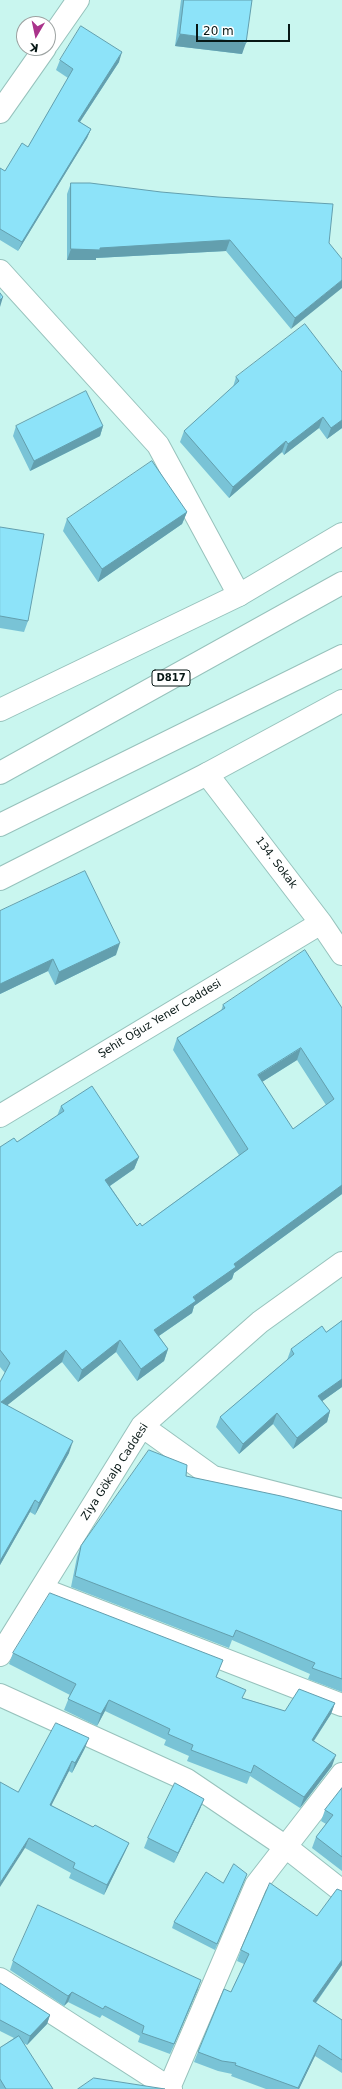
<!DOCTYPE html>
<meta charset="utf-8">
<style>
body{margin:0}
#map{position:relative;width:342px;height:2089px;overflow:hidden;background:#c9f6ef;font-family:"DejaVu Sans",sans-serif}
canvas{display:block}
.north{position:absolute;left:16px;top:16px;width:40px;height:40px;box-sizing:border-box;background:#fff;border:1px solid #9ca2a1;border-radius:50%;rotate:189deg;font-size:11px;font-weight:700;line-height:16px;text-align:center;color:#071715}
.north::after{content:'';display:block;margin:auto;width:14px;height:18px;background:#aa338b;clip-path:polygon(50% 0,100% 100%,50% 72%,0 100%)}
.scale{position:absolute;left:196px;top:24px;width:94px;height:18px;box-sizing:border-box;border:2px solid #071715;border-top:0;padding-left:5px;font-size:12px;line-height:14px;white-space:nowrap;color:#071715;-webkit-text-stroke:3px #fff;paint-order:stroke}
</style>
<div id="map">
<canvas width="342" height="2089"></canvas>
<div class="north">K</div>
<div class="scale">20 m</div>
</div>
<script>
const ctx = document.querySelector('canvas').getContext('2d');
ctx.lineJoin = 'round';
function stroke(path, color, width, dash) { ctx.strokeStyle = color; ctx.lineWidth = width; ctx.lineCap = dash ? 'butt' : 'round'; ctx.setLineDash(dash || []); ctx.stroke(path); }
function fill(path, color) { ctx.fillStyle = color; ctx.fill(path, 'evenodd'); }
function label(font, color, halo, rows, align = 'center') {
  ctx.font = font + ' "DejaVu Sans",sans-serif'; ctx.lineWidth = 3.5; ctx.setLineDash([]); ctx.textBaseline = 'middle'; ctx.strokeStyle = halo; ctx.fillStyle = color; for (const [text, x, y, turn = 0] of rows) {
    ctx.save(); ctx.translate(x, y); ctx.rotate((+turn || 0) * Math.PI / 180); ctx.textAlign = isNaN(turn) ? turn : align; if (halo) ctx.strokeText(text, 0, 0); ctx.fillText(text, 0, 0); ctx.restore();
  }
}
const minor = new Path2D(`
 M48,43L78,0
 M0,112L45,48
 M0,271L158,445L239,595
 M207,774L321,923L342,954
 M0,1116L321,923
 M142,1426L213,1477L342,1510
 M42,1589L342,1705
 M0,1655L142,1426L260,1322L342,1263
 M0,1695L187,1780L286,1847L342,1891
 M0,1979L171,2089
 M169,2088L256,1885L342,1774`);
const highway = new Path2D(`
 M0,710L239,595L342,534
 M0,773L342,583
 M0,825L342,656
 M0,879L207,774L342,701`);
stroke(minor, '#97c2bc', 24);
stroke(highway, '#97c2bc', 24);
stroke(minor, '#fff', 22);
stroke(highway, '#fff', 22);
fill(new Path2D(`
 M181,0H252L242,54L175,46Z
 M60,60L119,62L80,122L91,129L87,138L18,251L0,240V168L5,171L28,147L68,78L56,70Z
 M71,183L329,243L291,329L226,251L96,258V260H67V194Z
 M342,372V428L327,439L319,428L284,455L282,452L229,498L180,442L184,431L233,387L236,377Z
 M16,426H103L100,436L30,471L13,436Z
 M187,512L182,524L98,582L63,531L67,519Z
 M0,527L28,621L24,632L0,628Z
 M0,911L116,955L55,985L48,971L0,994Z
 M223,1005L342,1008V1194L234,1273L232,1279L194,1306L192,1313L159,1336L168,1349L164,1361L137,1381L116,1352L78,1382L62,1362L7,1405L69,1453L35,1515L30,1512L0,1565L5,1373L0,1367V1147L17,1142L57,1116L61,1106L139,1157L134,1169L110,1186L137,1226H142L239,1155L173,1050L177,1038L221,1011ZM297,1060L326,1105L293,1129L262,1082Z
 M342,1321V1387L322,1401L330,1411L327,1422L293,1449L273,1424L239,1454L216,1427L220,1417L287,1360L291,1349L326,1332Z
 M186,1476L342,1511V1692L308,1679L310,1674L232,1640L229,1648L71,1587L77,1557L81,1546Z
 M13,1653L219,1671L216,1677L243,1698L285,1711L335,1703L331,1714L314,1741L332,1766L300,1808L250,1776L247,1784L187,1761L189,1756L164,1745L166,1740L105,1711L97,1726L64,1710L70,1695L9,1664Z
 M85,1748L72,1773L69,1771L51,1805L93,1827L129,1843L125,1852L104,1895L69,1878L71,1873L25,1848L18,1792Z
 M342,1788V1871L312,1848L316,1837L326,1824L321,1821L325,1810Z
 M204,1799L200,1809L174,1863L144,1848L148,1838Z
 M247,1874L215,1950L172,1928L174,1922L223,1883Z
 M342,1891V1965L316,2003L342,2020V2073L315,2056L299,2089H266L231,2076L232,2074L218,2071L194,2062L198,2052L231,1992L244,1964L237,1961L241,1950L317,1916Z
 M13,1961L198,1989L170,2054L138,2042L140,2036L102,2015L100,2018L68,2002L64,2006L10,1970Z
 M0,1983L50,2015L47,2024L27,2045L23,2043L53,2089H0V2048L14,2038L0,2031Z`), '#79c3d6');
fill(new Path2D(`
 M180,34L246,43L242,54L175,46Z
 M122,52L119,62L74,131L78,121Z
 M91,129L87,138L18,251L22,242Z
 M230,240L226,251L96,258V260H67L71,249Z
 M342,280V288L291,329L295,318Z
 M3,297L0,307V300Z
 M323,417L319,428L284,455L288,444Z
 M342,420V428L327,439L331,428Z
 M103,426L100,436L30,471L34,461Z
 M286,441L282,452L229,498L233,487Z
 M187,512L182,524L98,582L102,569Z
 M120,943L116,955L55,985L59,972Z
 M53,959L48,971L0,994V984Z
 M301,1048L297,1060L254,1087L258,1075Z
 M139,1157L134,1169L101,1192L105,1180Z
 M342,1185V1194L234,1273L232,1279L194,1306L192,1313L150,1342L154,1330L234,1264Z
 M120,1340L116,1352L78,1382L82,1370Z
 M168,1349L164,1361L137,1381L141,1369Z
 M66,1350L62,1362L0,1411L1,1402Z
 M342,1379V1387L314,1407L318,1396Z
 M330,1411L327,1422L293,1449L297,1438Z
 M277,1413L273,1424L239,1454L243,1444Z
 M73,1441L69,1453L35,1515L39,1503Z
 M35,1500L30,1512L0,1565V1561Z
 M109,1700L105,1711L97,1726L101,1714Z
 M335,1703L331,1714L307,1751L312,1740Z
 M89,1738L85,1748L72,1773L75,1763Z
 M336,1755L332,1766L300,1808L304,1797Z
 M72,1761L69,1771L47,1814L50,1805Z
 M204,1799L200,1809L174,1863L178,1853Z
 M29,1838L25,1848L0,1887V1883Z
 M129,1843L125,1852L104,1895L107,1885Z
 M342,1960V1965L309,2012L313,2001Z
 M201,1980L198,1989L170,2054L174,2044Z
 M72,1992L68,2002L64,2006L68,1996Z
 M50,2015L47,2024L27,2045L30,2036Z
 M319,2045L315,2056L299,2089H298Z`), '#639fae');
const building = new Path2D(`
 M184,0H252L246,43L180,34Z
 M81,26L122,52L78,121L91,129L22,242L0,229V168L5,171L22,143L28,147L73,69L60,60Z
 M71,183H90L161,192L218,197L333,204L329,243L342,259V280L295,318L230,240L100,248V250L71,249Z
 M0,293L3,297L0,300Z
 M305,324L342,372V420L331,428L323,417L288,444L286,441L233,487L184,431L239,381L236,377Z
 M86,391L103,426L34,461L16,426Z
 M152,461L187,512L102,569L67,519Z
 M0,527L44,534L28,621L0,616Z
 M85,871L120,943L59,972L53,959L0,984V911Z
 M305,950L342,1008V1185L234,1264L236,1267L193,1297L196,1301L154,1330L168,1349L141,1369L120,1340L82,1370L66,1350L1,1402L73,1441L39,1503L35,1500L0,1561V1382L10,1363L0,1350V1147L14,1138L17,1142L64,1111L61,1106L92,1086L139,1157L105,1180L137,1226L140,1223L142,1226L248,1149L177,1038L225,1008L223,1005ZM301,1048L334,1099L293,1129L258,1075Z
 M342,1321V1379L318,1396L330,1411L297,1438L277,1413L243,1444L220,1417L294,1354L291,1349L322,1326L326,1332Z
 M149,1450L187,1465L186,1476L281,1496L342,1511V1679L312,1668L315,1663L236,1630L233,1637L75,1576L81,1546Z
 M50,1593L223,1660L216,1677L246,1690L242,1698L285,1711L299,1689L335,1703L312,1740L336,1755L304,1797L254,1765L251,1773L191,1750L193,1745L168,1734L170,1729L109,1700L101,1714L68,1699L76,1684L13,1653Z
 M56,1723L89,1738L75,1763L72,1761L50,1805L93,1827L95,1825L129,1843L107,1885L73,1868L75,1863L29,1838L0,1883V1782L18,1792Z
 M175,1783L204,1799L178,1853L148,1838Z
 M342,1788V1857L316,1837L333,1815L325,1810Z
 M234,1864L247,1874L217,1944L174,1922L206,1872L223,1883Z
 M270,1883L317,1916L337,1889L342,1891V1960L313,2001L342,2020V2060L319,2045L298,2088L235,2065L236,2063L222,2061L198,2052L224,1989L231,1992L249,1954L241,1950Z
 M38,1905L201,1980L174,2044L142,2033L144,2026L105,2006L103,2009L72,1992L68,1996L13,1961Z
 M0,1983L50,2015L30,2036L0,2020Z
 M19,2036L53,2089H6L0,2079V2048Z
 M94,2078L165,2089H78Z`);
fill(building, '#8de3f9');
stroke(building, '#639fae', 1);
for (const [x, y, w] of [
 [171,678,38]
]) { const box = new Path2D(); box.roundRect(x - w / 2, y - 8, w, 16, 3); ctx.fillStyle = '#fff'; ctx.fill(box); stroke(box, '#071715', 1); }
label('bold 10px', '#071715', null, [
 ["D817",171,678]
]);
label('11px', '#071715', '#fff', [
 ["134. Sokak",276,863,53],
 ["Şehit Oğuz Yener Caddesi",160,1019,-31],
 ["Ziya Gökalp Caddesi",115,1472,-57]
]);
</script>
